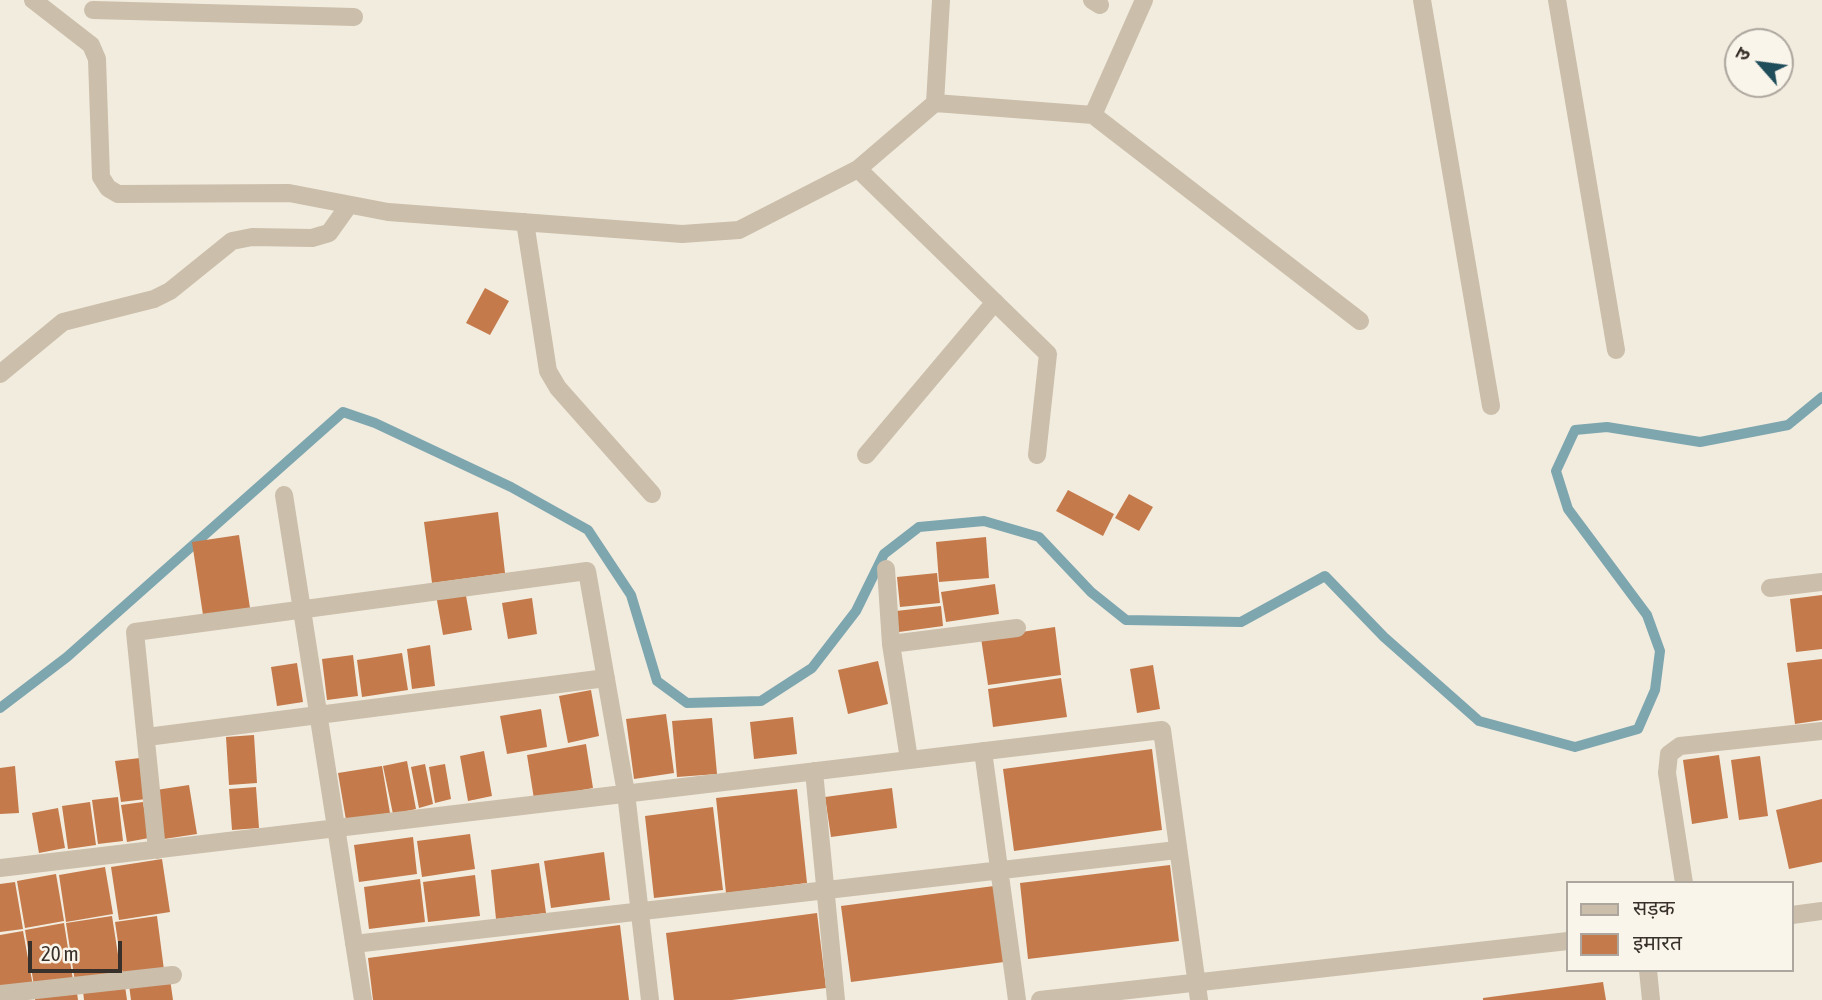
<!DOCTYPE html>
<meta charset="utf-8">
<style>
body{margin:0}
#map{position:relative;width:1822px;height:1000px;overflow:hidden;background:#f2ecdf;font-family:"Asap Condensed","Noto Sans Devanagari",sans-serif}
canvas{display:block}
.legend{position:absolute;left:1566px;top:881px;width:228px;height:91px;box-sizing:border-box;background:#faf5eb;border:2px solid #aca69e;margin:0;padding:9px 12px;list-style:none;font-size:21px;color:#38302a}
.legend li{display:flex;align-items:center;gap:14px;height:35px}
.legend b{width:35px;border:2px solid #aca69e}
.north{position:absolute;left:1724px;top:28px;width:70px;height:70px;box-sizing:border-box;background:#faf5eb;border:2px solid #aca69e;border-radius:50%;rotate:298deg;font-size:19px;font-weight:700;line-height:28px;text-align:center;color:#38302a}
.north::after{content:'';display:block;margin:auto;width:24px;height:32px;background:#1f4d5a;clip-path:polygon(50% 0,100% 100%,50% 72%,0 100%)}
.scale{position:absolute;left:28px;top:941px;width:94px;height:32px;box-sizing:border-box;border:4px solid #38302a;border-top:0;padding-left:9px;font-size:21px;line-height:24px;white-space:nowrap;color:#38302a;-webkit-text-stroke:5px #faf5eb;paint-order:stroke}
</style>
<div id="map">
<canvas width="1822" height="1000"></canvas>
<ul class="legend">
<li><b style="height:9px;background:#cbbeaa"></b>सड़क</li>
<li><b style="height:19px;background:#c47a4b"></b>इमारत</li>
</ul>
<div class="north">उ</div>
<div class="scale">20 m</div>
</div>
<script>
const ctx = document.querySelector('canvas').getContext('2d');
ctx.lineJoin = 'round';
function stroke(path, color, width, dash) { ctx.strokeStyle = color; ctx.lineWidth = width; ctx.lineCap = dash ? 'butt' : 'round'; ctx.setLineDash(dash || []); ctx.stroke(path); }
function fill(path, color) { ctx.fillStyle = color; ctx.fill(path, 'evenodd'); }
stroke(new Path2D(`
 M0,708L67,657L343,412L375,423L511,487L588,530L631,595L657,681L687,703L761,701L812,668L856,611L884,554L919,527L984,521L1039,537L1091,592L1126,620L1241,622L1325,576L1384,637L1479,721L1575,747L1638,729L1655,690L1660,651L1647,615L1568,509L1556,471L1575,430L1607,427L1700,442L1788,425L1822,397`), '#7ea6af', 10);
fill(new Path2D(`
 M485,288L509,301L490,335L466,323Z
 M1068,490L1114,514L1103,536L1056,511Z
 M1129,494L1153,507L1139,531L1115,518Z
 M498,512L505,573L432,583L424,522Z
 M239,535L250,608L203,615L192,542Z
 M986,537L989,578L939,582L936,542Z
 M937,573L940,603L900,607L897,577Z
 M995,584L999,614L946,622L941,592Z
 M465,590L472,630L443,635L436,595Z
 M1822,595V649L1796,652L1790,599Z
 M532,598L537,634L508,639L502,603Z
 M941,606L943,626L899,632L896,611Z
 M1055,627L1061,675L988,685L981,638Z
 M430,645L435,686L412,689L407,649Z
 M402,653L408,690L362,697L357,660Z
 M353,655L358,696L327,700L322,659Z
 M1822,659V720L1795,724L1787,663Z
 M878,661L888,704L848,714L838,670Z
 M297,663L303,702L277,706L271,667Z
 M1153,665L1160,709L1137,713L1130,669Z
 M1061,678L1067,717L993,727L988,689Z
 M591,690L599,736L568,743L559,696Z
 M541,709L547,747L507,754L500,716Z
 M666,714L674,773L634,779L626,719Z
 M793,717L797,754L754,759L750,722Z
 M712,718L717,774L677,777L672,721Z
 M254,735L257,783L229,785L226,737Z
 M586,744L593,788L534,799L527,755Z
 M1152,749L1162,830L1014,851L1003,769Z
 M484,751L492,796L468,801L460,756Z
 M1719,755L1728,818L1692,824L1683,760Z
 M1760,756L1768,816L1739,820L1731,760Z
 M140,758L146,799L121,802L115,761Z
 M407,761L416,809L393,814L383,766Z
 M425,764L433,804L419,808L411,767Z
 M445,764L451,799L435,803L429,767Z
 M15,766L19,813L0,814V768Z
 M382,766L390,813L346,820L338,773Z
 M189,785L197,834L164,839L156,790Z
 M256,787L259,828L232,830L229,789Z
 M892,788L897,828L831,837L825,797Z
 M797,789L807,883L726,893L716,798Z
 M118,797L123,841L98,844L92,800Z
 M1822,799V862L1789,869L1776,810Z
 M90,802L96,845L68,849L62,806Z
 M143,802L149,838L127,842L121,805Z
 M713,807L723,890L654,898L645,816Z
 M58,808L65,848L39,853L32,813Z
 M470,834L475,869L422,877L417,841Z
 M413,837L417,874L359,882L354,845Z
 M604,852L610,900L551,908L544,861Z
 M162,859L170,912L119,920L111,867Z
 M539,863L546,913L496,919L491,870Z
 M1170,865L1179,941L1028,959L1020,883Z
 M105,867L113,914L66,922L59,875Z
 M56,874L64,921L25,928L17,881Z
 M475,875L480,916L428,922L423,882Z
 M420,879L425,922L369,929L364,887Z
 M15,882L23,929L0,932V884Z
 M994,886L1004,962L851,982L841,906Z
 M817,913L826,988L732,1000H674L666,933Z
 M112,916L121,974L75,982L66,923Z
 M157,916L164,970L123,976L115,922Z
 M64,923L73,980L34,986L25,930Z
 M620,925L629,1000H373L368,958Z
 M23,931L33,986L0,992V935Z
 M170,979L173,1000H131L129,985Z
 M1603,982L1606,1000H1483V998Z
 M125,986L127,1000H84L83,991Z
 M77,993L78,1000H35V998Z`), '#c47a4b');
stroke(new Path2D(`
 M33,0L91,45L97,59L101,177L108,188L118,194L289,193L388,212L682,234L739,230L858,169L935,103L1093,115L1360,321
 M1092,0L1100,5
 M1422,0L1491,406
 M1557,0L1616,350
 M93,10L354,17
 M935,103L941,0
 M1093,115L1144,0
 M858,169L1048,354L1037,455
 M525,222L548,371L558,388L652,494
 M0,374L63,322L154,299L170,291L232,241L252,237L312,238L329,233L349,205
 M866,455L995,302
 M284,495L363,1000
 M886,569L891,644L909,759
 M1770,588L1822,582
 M891,644L1017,628
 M147,737L606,678
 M983,751L1017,1000
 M814,771L836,1000
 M157,850L135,632L587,571L626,793L650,1000
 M0,868L1162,730L1199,1000
 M1684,883L1667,773L1669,754L1680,746L1822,731
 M1792,915L1822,911
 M354,944L1177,850
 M1648,970L1651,1000
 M0,994L173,975
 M1040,1000L1568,941`), '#cbbeaa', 18);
</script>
